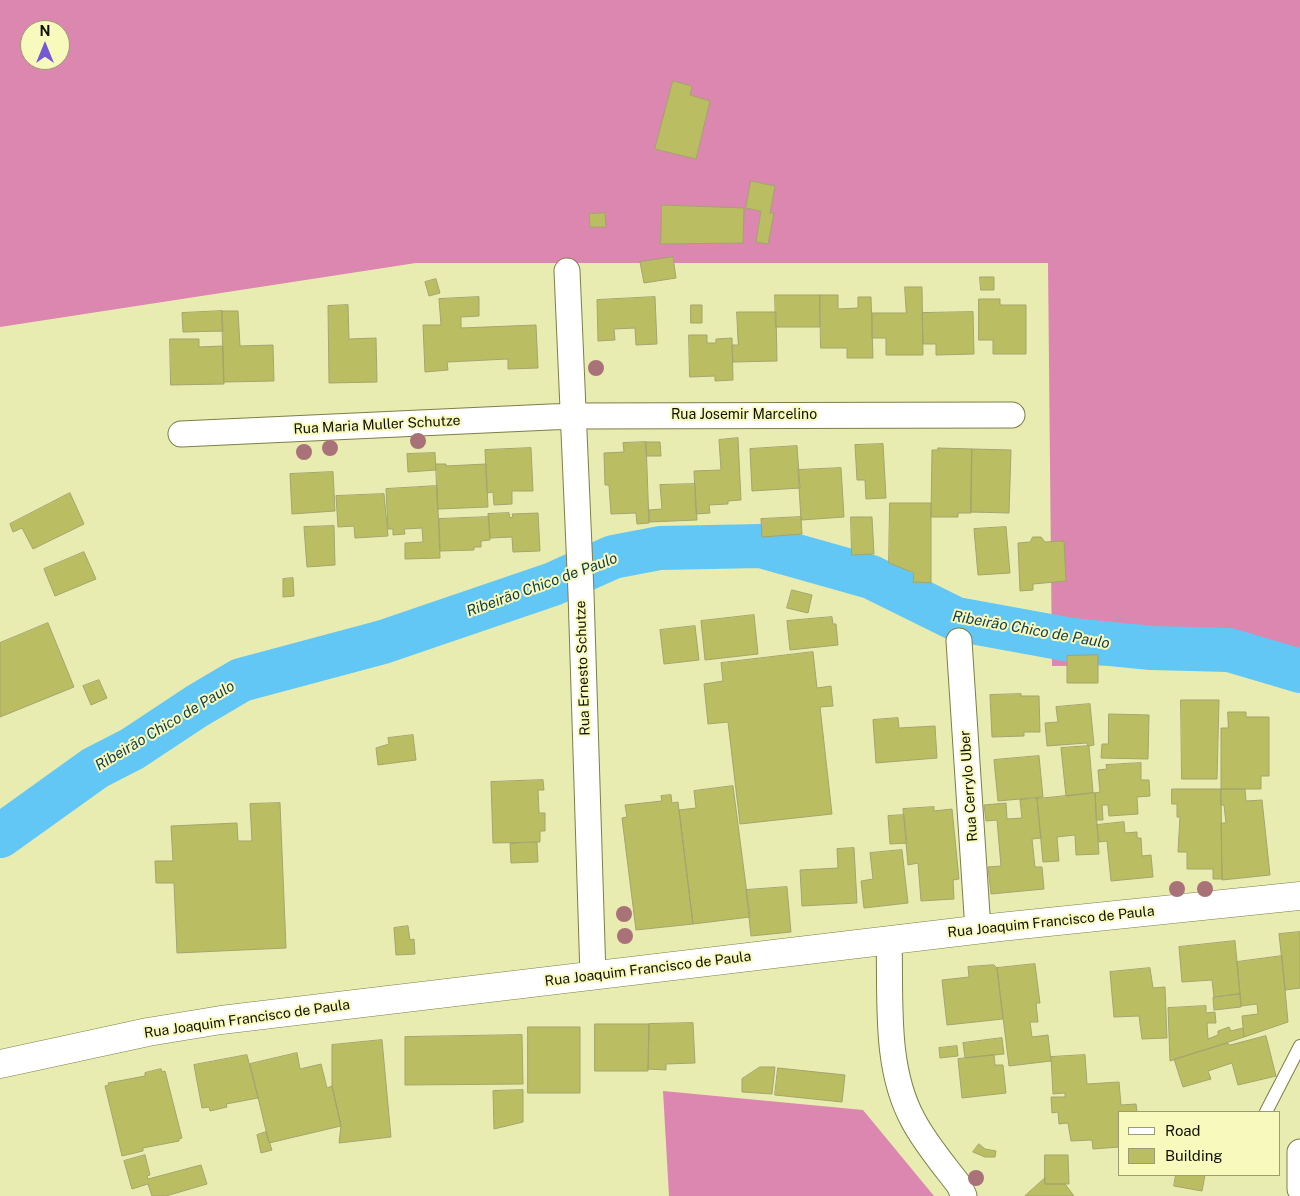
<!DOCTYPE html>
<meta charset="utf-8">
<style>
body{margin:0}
#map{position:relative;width:1300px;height:1196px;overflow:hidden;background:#e9ecb1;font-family:"Public Sans",sans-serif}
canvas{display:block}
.legend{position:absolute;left:1118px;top:1111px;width:162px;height:65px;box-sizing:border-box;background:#f7f9bd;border:1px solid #9b9c71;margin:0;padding:6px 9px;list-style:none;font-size:15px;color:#110}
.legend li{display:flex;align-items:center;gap:10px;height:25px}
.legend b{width:25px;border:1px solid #9b9c71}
.north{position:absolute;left:20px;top:20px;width:50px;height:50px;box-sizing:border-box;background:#f7f9bd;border:1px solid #9b9c71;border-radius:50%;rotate:0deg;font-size:14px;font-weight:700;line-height:20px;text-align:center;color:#110}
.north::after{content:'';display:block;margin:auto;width:18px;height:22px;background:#7558d3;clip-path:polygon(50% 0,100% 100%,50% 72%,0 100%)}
</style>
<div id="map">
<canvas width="1300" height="1196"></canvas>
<ul class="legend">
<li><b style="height:6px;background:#fff"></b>Road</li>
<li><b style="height:14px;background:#bbbd63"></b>Building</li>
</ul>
<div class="north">N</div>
</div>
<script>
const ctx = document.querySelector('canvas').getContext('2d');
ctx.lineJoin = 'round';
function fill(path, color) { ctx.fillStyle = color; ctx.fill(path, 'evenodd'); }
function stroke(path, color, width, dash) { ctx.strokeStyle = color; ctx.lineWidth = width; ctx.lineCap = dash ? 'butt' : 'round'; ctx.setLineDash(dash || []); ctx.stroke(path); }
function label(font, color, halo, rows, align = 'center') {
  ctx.font = font + ' "Public Sans",sans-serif'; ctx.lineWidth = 4; ctx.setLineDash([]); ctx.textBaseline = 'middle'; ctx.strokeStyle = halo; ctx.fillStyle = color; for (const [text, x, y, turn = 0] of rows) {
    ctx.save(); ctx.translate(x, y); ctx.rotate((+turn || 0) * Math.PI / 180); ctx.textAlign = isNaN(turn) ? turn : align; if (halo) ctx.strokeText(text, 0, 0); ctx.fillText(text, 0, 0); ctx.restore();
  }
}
fill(new Path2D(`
 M0,0H1300V663L1052,666L1048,263H416L0,327ZM30,30H60V60H30Z
 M663,1091L863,1110L934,1196H669Z`), '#db87b0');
stroke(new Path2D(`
 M0,836L95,768L132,749L197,706L241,680L383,642L553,584L613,557L660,548L761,546L871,577L956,619L1071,640L1151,648L1229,650L1300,671`), '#62c7f4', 44);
const building = new Path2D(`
 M673,81L692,86L690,95L710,101L696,159L655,149Z
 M751,181L775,186L770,213H774L768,244L756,242L761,211L746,208Z
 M662,205L744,208L743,243L661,244Z
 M605,213L606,227H590L589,214Z
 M673,257L676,278L644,283L640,262Z
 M980,277H994V290H981Z
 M436,279L440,293L429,296L425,282Z
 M905,287H922L923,355H886V338H872V313H906Z
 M775,295H820V327H776Z
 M820,295H838V309L858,308V297H871L873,358H847V348H821Z
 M479,297V316L461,317V328L536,325L538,368L508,369V359L447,362L448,370L425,372L423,325H441L439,299Z
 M655,297L657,344L636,345L635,328L614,329L615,340L598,341L597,300Z
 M979,299H1000V305H1026V354H993V340H979Z
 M348,305L349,339L376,338L377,382L329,383L328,306Z
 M691,305H702V323H691Z
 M222,311L223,331L183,332L182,313Z
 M222,311H238L240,346L273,345L274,381L224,382Z
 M737,312H776L777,361L733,362L732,345H738Z
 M973,312L974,354L936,355V344H923L922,313Z
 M689,335H707V343H716V339L732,338L733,380L715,381V376L690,377Z
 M170,339H199V347L223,346L224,384L171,385Z
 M738,438L741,500L728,501V504L709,505L710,513L696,514L694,471L721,470L719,440Z
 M646,442L649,523L637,524L636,513L611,514L609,485H605L604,453L624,452L623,443Z
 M646,442H660L661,456H647Z
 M883,444L886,498L866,499L865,480H857L855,445Z
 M797,446L800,488L752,491L750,449Z
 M531,448L533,491H512V504L494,505L493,492L487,493L485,450Z
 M938,448L972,449L971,513H958V517H931L932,450H938Z
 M972,449L1011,450L1009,513L971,512Z
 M435,453L436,470L408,472L407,454Z
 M436,464H446V466L486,464L488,507L438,509Z
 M841,468L844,517L801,520L798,470Z
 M333,472L335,511L292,514L290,474Z
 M695,484L697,520L649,522V510L662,509L660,485Z
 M437,486L440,558L405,559V543L423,542L422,528L404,529L405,534L393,535V529H388L386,489Z
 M70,493L84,524L33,549L22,528L13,532L10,524Z
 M384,494L388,536L355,538L354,526L338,527L336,496Z
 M890,503H931V583L913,582L914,573L889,563Z
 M509,513L510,518L513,517L512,514L538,513L540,551L513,552L512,537L490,538L488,514Z
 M489,517L490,540L481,541V547H474V550L440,551L439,519Z
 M801,517L802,534L762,537L761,519Z
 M851,517H872L874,554L852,555Z
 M334,526L335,565L307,567L304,527Z
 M1006,527L1010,573L978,575L974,529Z
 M1033,537H1041L1045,542L1064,541L1066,581L1033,584V590L1020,591L1018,543L1030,542Z
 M84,552L96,579L55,596L44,569Z
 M293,578L294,596L283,597V579Z
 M792,590L812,595L808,613L787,608Z
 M754,615L758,654L705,660L701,621Z
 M832,617L833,624H836L838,645L790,650L787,621Z
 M48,623L74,687L0,717V643Z
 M695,626L699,660L664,664L660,630Z
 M813,652L817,688L831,686L833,706L820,707L832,814L740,824L728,722L708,724L704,684L723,681L721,663Z
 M1098,655V683H1067V656Z
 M99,680L107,698L91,705L83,686Z
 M1021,694V696H1039L1040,732H1024V736L992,737L990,695Z
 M1181,700H1219L1217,779H1182Z
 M1090,704L1094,745L1088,746L1087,743L1047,746L1045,723L1058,722L1056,707Z
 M1228,712H1246V717H1269V776H1261V789H1221V728H1228Z
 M1109,714L1149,715L1148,759L1101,758L1102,744H1108Z
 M898,718L899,728L935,726L937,758L876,763L873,720Z
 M413,735L416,760L378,765L376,748L389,744L388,738Z
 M1089,746L1093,793L1066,796L1061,748Z
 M1039,756L1043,797L998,801L994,760Z
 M1141,763V780H1149L1150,796L1137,797L1138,814L1109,816L1108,805H1102L1103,820H1096L1095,793L1100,792L1098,770L1107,769L1106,765Z
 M543,780L544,790H538L539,813H545V831H540V842L493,843L491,782Z
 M733,786L750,917L693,924L679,810L696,808L694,791Z
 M1172,789H1221L1222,879H1213V869H1187V852H1178L1180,817H1177V804H1172Z
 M1221,789H1245L1246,801L1262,800L1270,875L1222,880L1221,823H1226L1224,805H1221Z
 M1095,793L1099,854L1076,855L1075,835L1057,837L1059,861L1043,862L1037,799Z
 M671,795L672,803L678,802L693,924L636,930L622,818L627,817L625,805L662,801L661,796Z
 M1037,799L1041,838L1032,839L1035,867H1042L1044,889L991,894L988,867L1001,866L997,820L986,821L984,805L1006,803L1007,819L1022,818L1020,800Z
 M280,803L286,948L177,953L174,883H156L155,861H173L171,826L237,823L238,841H252L250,804Z
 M934,807V811L952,809L959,879L953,880L954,899L921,901L918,863L908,865L903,809Z
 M904,815L907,843L890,844L888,816Z
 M1124,822L1125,833L1137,832V838H1141L1142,856L1151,855L1153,877L1111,881L1107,841L1099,842L1097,825Z
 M537,843L538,862L511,863L510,844Z
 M854,848L857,903L802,906L800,870L838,868L837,849Z
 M902,850L908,903L864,908L861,881L873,879L870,853Z
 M787,887L791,932L751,936L746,890Z
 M408,926L410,940L414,939L415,954L396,955L394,928Z
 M1300,932V988L1285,990L1279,934Z
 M1235,941L1240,994L1214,997L1212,980L1182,982L1179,947Z
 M1282,956L1288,1022L1244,1037L1242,1016L1258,1014L1257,1004L1241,1006L1237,962Z
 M1035,964L1040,1003H1036L1038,1022H1030L1032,1037L1048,1035L1051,1061L1009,1066L997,968Z
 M994,965L997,968L1003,1019L947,1025L942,980L969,977L968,967Z
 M1150,968L1153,988L1165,987L1167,1038L1142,1039L1139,1016L1114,1017L1110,972Z
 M1240,994L1241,1007L1214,1010L1213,998Z
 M1206,1006V1013L1215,1012L1216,1023H1207L1208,1039L1218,1035V1031L1229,1027L1231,1031L1243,1028L1244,1037L1170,1061L1168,1008Z
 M693,1023L695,1063L666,1064V1070L648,1069L649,1024Z
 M595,1024H649L648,1071H595Z
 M528,1027H580V1093H528Z
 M522,1035L523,1084L405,1085V1037Z
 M1266,1036L1276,1076L1238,1085L1232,1063L1208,1071L1211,1079L1183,1087L1174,1059L1228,1043L1229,1045Z
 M1002,1038L1004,1054L965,1058L963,1043Z
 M382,1040L391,1137L339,1143L341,1126L332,1086V1045Z
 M957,1046L958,1056L940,1058L939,1048Z
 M297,1053L300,1069L321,1064L327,1088L332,1086L341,1126L269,1143L250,1064Z
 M247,1055L258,1098L226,1104L227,1107L210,1111L209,1107L202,1108L194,1065Z
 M994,1055L995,1065H1003L1006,1093L962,1098L958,1059Z
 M1085,1055L1087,1084L1119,1082L1121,1105L1136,1104L1137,1112H1119V1147L1093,1149L1092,1140L1071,1141L1068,1123L1059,1124L1058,1112L1052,1113L1051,1097H1065V1093L1053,1094L1051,1057Z
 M760,1067H775L772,1094L742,1092V1079Z
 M778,1068L845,1075L842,1102L775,1095Z
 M161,1069L162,1072L165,1071L182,1138L179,1139V1141L143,1148V1151L122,1156L105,1086L109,1085L108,1083L145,1076V1073Z
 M523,1090V1122L494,1129L493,1091Z
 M266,1132L272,1150L261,1153L257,1135Z
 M979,1144L985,1149L996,1151L995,1157H985L973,1152Z
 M145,1155L150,1175L147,1176L148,1179L201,1165L207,1184L166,1196H152L148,1184L132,1189L124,1161Z
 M1045,1155H1068L1069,1184H1045Z
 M1176,1175H1205L1202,1191L1174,1186Z
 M1045,1178V1184H1065L1074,1196H1025Z`);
fill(building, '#bbbd63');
stroke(building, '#a3a56c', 1);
const service = new Path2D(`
 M1266,1112L1300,1046`);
const minor = new Path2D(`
 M567,271L581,593L593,976
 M181,434L572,416L1012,415
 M959,641L978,930
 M889,940C891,998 884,1067 913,1120C925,1143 943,1164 959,1185L964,1196
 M1300,1152V1189`);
const secondary = new Path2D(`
 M0,1064L148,1032L221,1020L1000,927L1300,896`);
stroke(service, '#7d7f47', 14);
stroke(minor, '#7d7f47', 27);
stroke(secondary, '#7d7f47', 29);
stroke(service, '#fff', 12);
stroke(minor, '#fff', 25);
stroke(secondary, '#fff', 28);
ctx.fillStyle = '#a97279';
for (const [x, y] of [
 [596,368],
 [418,441],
 [330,448],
 [304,452],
 [1177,889],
 [1205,889],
 [624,914],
 [625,936],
 [976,1178]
]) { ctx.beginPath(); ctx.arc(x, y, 8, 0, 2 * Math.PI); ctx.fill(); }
label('14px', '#110', '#f7f9bd', [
 ["Rua Josemir Marcelino",744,415],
 ["Rua Maria Muller Schutze",377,425,-3],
 ["Rua Ernesto Schutze",583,668,-92],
 ["Rua Cerrylo Uber",969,786,-94],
 ["Rua Joaquim Francisco de Paula",1051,922,-6],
 ["Rua Joaquim Francisco de Paula",648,969,-7],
 ["Rua Joaquim Francisco de Paula",247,1019,-8]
]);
label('italic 15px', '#0e3b4e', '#f7f9bd', [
 ["Ribeirão Chico de Paulo",542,585,-20],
 ["Ribeirão Chico de Paulo",1031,630,10],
 ["Ribeirão Chico de Paulo",165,726,-31]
]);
</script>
